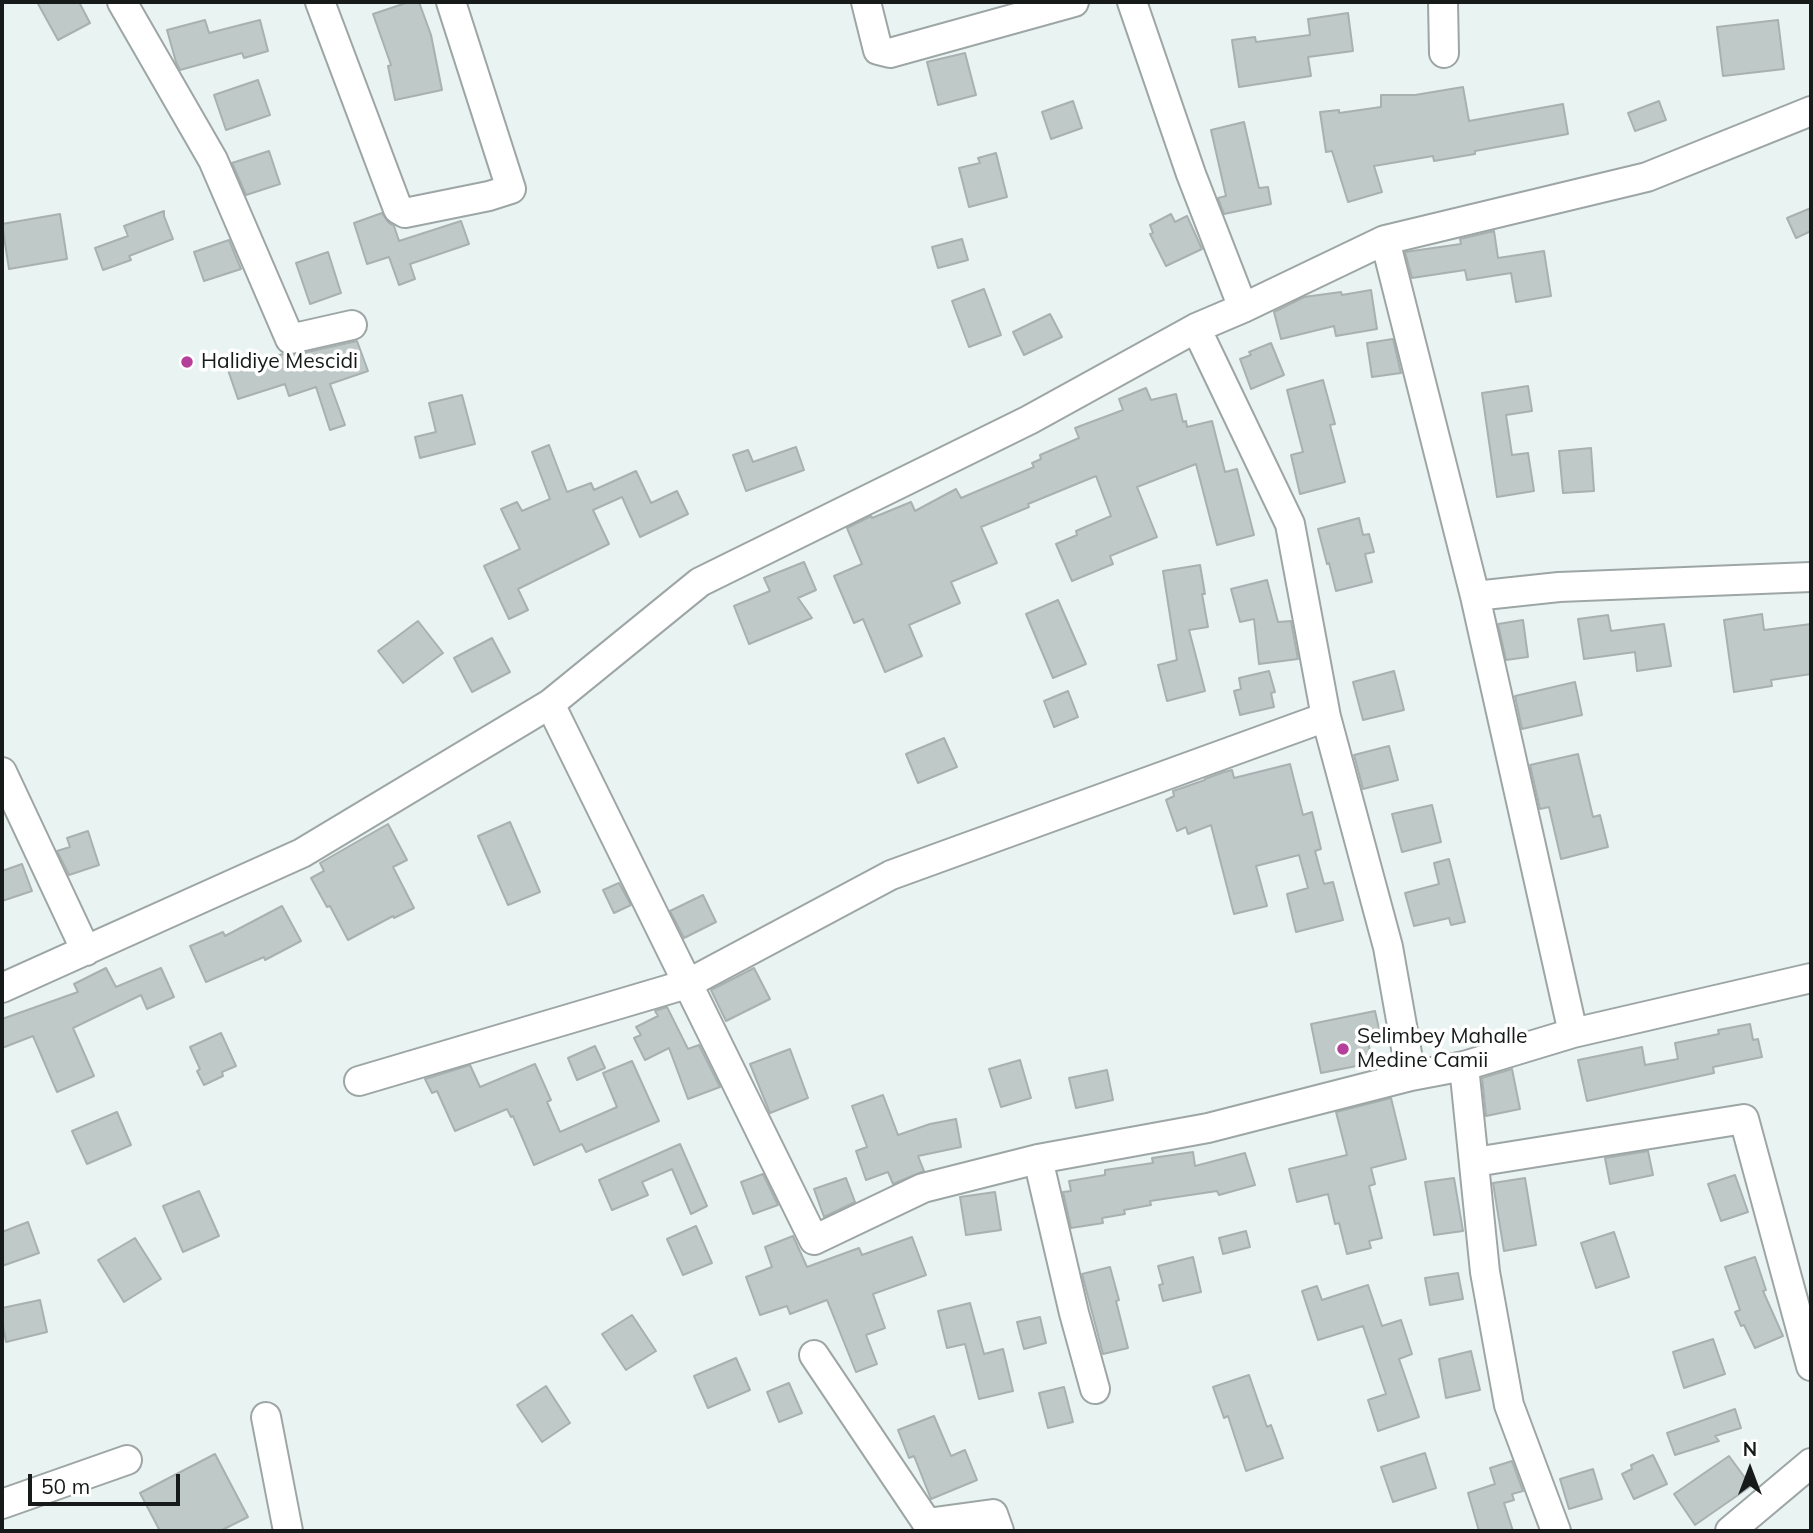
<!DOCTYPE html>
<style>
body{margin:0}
#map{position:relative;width:1813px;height:1533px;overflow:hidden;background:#e9f3f2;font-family:Mulish,sans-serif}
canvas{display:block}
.frame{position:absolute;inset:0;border:4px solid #161a19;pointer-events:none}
.north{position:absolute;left:1715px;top:1435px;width:70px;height:70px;-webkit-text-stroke:5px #fff;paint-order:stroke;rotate:0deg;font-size:19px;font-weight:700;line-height:28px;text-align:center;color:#161a19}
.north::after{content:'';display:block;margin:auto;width:24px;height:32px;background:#161a19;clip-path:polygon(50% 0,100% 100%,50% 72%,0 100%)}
.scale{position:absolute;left:28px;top:1474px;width:152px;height:32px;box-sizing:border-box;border:4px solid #161a19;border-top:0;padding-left:9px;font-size:21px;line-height:24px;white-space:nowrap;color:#161a19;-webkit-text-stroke:5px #fff;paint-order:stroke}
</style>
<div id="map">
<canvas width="1813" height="1533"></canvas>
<div class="frame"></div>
<div class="north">N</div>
<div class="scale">50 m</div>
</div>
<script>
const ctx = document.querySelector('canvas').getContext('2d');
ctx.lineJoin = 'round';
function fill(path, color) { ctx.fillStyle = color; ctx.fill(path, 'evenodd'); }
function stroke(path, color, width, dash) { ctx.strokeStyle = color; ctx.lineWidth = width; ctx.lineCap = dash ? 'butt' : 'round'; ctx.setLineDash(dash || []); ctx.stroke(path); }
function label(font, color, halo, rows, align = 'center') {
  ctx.font = font + ' Mulish,sans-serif'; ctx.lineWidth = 7; ctx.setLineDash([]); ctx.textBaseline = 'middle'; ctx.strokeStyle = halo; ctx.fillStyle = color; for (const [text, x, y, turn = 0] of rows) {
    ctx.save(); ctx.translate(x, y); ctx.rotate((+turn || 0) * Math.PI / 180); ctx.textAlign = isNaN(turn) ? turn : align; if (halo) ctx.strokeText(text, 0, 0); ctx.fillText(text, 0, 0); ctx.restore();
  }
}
const building = new Path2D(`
 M37,2H79L90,23L58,40Z
 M409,2H419L431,35L442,90L395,100L388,66L391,65L373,14Z
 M1348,13L1353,51L1308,57L1311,76L1239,87L1232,40L1255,37L1256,42L1310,35L1308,19Z
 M205,20L209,33L260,20L268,51L244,58L242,53L180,70L176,62L167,30Z
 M1778,20L1784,69L1723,76L1717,27Z
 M965,53L976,95L938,105L927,62Z
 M258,80L270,115L226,130L214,95Z
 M1463,87L1469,121L1563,104L1568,134L1475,151V154L1434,161L1433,156L1374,166L1382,192L1348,202L1332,151L1326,152L1320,112L1339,110V113L1381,107V95H1415Z
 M1073,101L1082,128L1051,139L1042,112Z
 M1659,101L1666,120L1635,131L1628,113Z
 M1244,122L1259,188L1268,187L1271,204L1224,214L1218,198L1226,196L1211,130Z
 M269,151L280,184L246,195L232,163Z
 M996,153L1007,197L969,207L959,168L980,163L978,158Z
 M1811,208V231L1796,238L1787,218Z
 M164,211V216L173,239L129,256L131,260L103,270L95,248L128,236L124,226Z
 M382,213L389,223L394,226L399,241L461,221L469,244L410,264L415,279L399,285L389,257L367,264L354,223Z
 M60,214L67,259L9,269L2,224Z
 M1171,214L1175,222L1187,216L1202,249L1166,266L1150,234L1153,233L1150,225Z
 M1494,231L1498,258L1544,251L1551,296L1516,302L1511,273L1467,280L1465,270L1412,278L1405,252L1461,244L1460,239Z
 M962,239L968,260L938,268L932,247Z
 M229,240L241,269L204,281L194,252Z
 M328,252L341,293L310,304L296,263Z
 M984,289L1001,335L969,347L952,301Z
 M1371,290L1377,329L1336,336L1334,326L1281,339L1274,312L1304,297L1341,292L1342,295Z
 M1050,314L1062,337L1024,355L1013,332Z
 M1393,339L1401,373L1372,377L1367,343Z
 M357,341L368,371L330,384L345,425L330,430L316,387L289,396L285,384L238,399L228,370L283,354L294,355Z
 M1271,343L1284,375L1251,389L1240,359L1251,355L1249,352Z
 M1323,380L1335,424L1330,425L1345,482L1300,494L1291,455L1303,452L1287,390Z
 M1528,386L1532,411L1506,415L1512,455L1528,453L1534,491L1497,497L1482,393Z
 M1146,388L1151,400L1176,394L1183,422L1186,421L1187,427L1212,421L1225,472L1237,469L1254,535L1217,545L1196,464L1137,487L1157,537L1110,556L1113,564L1072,581L1056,544L1077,535L1076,531L1111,516L1096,476L1028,504L1029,507L981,527L997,563L951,582L960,603L909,625L922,656L885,672L863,619L854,623L834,576L862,564L847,528L871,516L872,518L911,502L915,511L956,489L961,498L1034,467L1032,463L1041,459L1040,455L1079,438L1075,428L1123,410L1119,399Z
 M462,395L475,444L420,458L415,437L436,432L429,403Z
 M549,445L567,492L591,483L594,490L636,471L651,503L677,491L688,514L640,537L622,497L593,510L609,544L518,589L528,610L509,619L484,566L520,549L501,509L517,502L522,511L550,499L532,452Z
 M796,447L804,470L746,491L733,455L748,450L753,462Z
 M1591,448L1594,491L1563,493L1559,451Z
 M1359,518L1363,535L1369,534L1374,552L1365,554L1372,582L1336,591L1329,563L1327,564L1318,529Z
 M804,562L816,590L798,598L812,618L749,644L734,606L770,591L764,578Z
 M1200,565L1205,594H1202L1208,627L1189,630L1205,691L1167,701L1158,665L1177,660L1163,571Z
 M1267,580L1278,622L1291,621L1298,659L1259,664L1254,619L1240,622L1231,589Z
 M1058,600L1086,664L1053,678L1026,614Z
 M1762,614L1764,630L1811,624V674L1771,680L1772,686L1734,692L1724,620Z
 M1608,615L1611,631L1664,624L1671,666L1637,671L1635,652L1584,659L1578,619Z
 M1523,620L1528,657L1506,660L1498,624Z
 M418,621L443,653L403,683L378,651Z
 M492,638L510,672L472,692L454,658Z
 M1269,671L1275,692L1271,693L1274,707L1240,715L1234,691L1241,689L1239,678Z
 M1394,671L1404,710L1363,720L1353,682Z
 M1575,682L1582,715L1522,729L1515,696Z
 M1068,691L1078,717L1054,727L1044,701Z
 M944,738L957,767L918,783L906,754Z
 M1389,746L1398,780L1363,789L1354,755Z
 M1578,754L1593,817L1600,815L1608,847L1561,859L1549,807L1540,809L1530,765Z
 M1290,764L1303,815L1312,812L1321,849L1315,851L1324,884L1333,882L1343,920L1296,932L1287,894L1308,888L1299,855L1256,866L1267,906L1234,914L1211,825L1188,834L1186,827L1177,831L1166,800L1174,796L1173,791L1205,780V779L1224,772L1232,770L1234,778Z
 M1432,805L1441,842L1402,852L1392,814Z
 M510,822L540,892L508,905L478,836Z
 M388,824L407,860L393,867L414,908L394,918L393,916L348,940L330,906L327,907L311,878L324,871L320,863Z
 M88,831L99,865L69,875L57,851L70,847L67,838Z
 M1449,859L1465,922L1451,925L1449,918L1414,926L1405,893L1439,884L1434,863Z
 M22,864L32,891L2,901V871Z
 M619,883L631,905L614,913L603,890Z
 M703,895L716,922L684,938L670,911Z
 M282,906L301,941L265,960L264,957L206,982L190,946L223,932L225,936Z
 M106,968L116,987L161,968L174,997L147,1009L141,995L73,1028L94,1076L57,1092L33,1036L2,1048V1019L78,992L74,984Z
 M754,968L770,999L726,1021L711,990Z
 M667,1007L688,1049L699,1045L720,1087L688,1099L669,1048L645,1060L634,1038L641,1035L636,1027L658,1016L655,1011Z
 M1375,1011L1380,1033L1367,1035L1372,1063L1321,1073L1311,1024Z
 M1750,1024L1753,1040L1758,1039L1762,1057L1713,1067L1714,1073L1587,1101L1578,1060L1642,1047L1645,1065L1678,1059L1675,1043L1719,1034L1718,1030Z
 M221,1033L236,1066L222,1072L223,1076L204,1085L197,1071L200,1069L190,1047Z
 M595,1046L605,1068L577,1080L568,1058Z
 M790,1049L808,1098L770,1113L750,1064Z
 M1020,1060L1031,1098L1001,1107L989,1069Z
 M632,1061L659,1121L586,1152L582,1144L534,1165L513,1116L511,1117L507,1109L455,1131L437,1091L432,1093L425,1079L470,1065L480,1087L535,1064L551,1100L547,1102L560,1132L617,1107L603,1073Z
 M1512,1069L1520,1109L1486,1116L1482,1078Z
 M1107,1070L1113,1100L1076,1108L1069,1078Z
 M883,1095L898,1135L930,1124L956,1119L961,1147L918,1156L924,1171L893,1184L888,1172L866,1180L856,1151L867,1147L852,1106Z
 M1391,1098L1406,1159L1371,1168L1375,1184L1369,1186L1382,1238L1369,1241L1371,1248L1347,1254L1339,1223L1335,1224L1328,1194L1297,1202L1289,1169L1347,1155L1336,1112Z
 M117,1112L131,1145L87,1164L72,1131Z
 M680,1144L707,1206L691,1214L672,1169L642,1182L648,1195L612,1210L599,1180Z
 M1648,1151L1653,1175L1610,1184L1605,1158Z
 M1193,1152L1195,1166L1245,1153L1255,1185L1219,1195L1217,1191L1150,1201L1151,1205L1124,1210L1125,1214L1102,1218L1103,1223L1071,1228L1063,1192L1071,1191L1069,1181L1105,1175V1170L1153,1163L1152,1158Z
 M763,1174L778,1205L753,1214L741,1182Z
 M1735,1175L1748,1212L1721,1221L1708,1184Z
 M846,1178L855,1202L824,1217L814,1189Z
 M1454,1178L1463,1231L1434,1235L1425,1182Z
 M1525,1178L1536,1245L1504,1251L1493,1183Z
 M199,1191L219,1236L183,1252L163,1206Z
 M995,1192L1001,1230L966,1235L960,1197Z
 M28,1222L39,1253L2,1266V1232Z
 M696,1226L712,1263L683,1275L667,1239Z
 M1246,1231L1250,1247L1223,1254L1219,1238Z
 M1614,1232L1629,1277L1596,1288L1581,1243Z
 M793,1236L807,1267L859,1248L862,1255L912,1237L926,1275L873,1294L885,1328L866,1335L877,1364L856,1372L827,1300L790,1314L787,1306L760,1315L746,1277L772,1267L765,1247Z
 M135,1238L161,1279L124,1302L98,1260Z
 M1193,1257L1201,1292L1163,1301L1159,1285L1163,1284L1158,1266Z
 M1755,1257L1766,1290L1763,1291L1783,1336L1755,1348L1744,1325L1741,1326L1735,1312L1740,1310L1725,1267Z
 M1110,1267L1119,1300L1116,1301L1128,1348L1103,1354L1082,1274Z
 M1458,1273L1463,1299L1430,1305L1425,1278Z
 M1368,1285L1382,1326L1401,1320L1412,1354L1399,1359L1419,1417L1378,1431L1368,1400L1386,1394L1363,1326L1318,1340L1302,1291L1317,1286L1322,1300Z
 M40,1300L47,1332L6,1342L2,1320V1308Z
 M970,1303L984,1354L1003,1349L1013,1391L979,1399L965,1344L947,1348L938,1311Z
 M632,1315L656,1351L626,1370L602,1334Z
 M1040,1317L1046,1343L1024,1349L1017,1322Z
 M1713,1339L1725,1374L1684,1388L1673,1352Z
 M1471,1351L1480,1390L1446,1398L1439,1359Z
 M736,1358L750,1390L708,1408L694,1376Z
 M1249,1375L1267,1427L1271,1425L1283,1458L1246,1471L1228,1416L1224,1418L1213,1387Z
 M789,1383L802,1413L779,1422L767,1392Z
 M546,1386L570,1423L542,1442L517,1405Z
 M1064,1387L1073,1422L1048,1428L1039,1393Z
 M1735,1409L1741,1428L1715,1436L1719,1441L1675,1455L1667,1433Z
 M934,1416L951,1456L965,1450L977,1480L931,1499L914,1456L909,1458L898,1430Z
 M1425,1453L1436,1488L1393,1502L1381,1467Z
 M215,1454L248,1517L220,1531H160L140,1493Z
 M1653,1455L1667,1484L1634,1499L1622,1474L1632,1469L1631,1465Z
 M1729,1456L1751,1486L1695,1525L1674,1494Z
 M1512,1461L1523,1491L1512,1494L1514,1500L1504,1503L1513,1531H1479L1468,1493L1495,1484L1490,1468Z
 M1593,1469L1602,1499L1569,1509L1560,1479Z`);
fill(building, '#bfc9c8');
stroke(building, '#a8b1b0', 2);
const minor = new Path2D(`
 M122,2L213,160L290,339L352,325
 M320,2L398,209L405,213L489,196L511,189L451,2
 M866,2L878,50L890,53L1074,2
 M1132,2L1191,174L1243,308
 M1443,2L1444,53
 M1385,240L1475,596L1573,1033
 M1196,328L1290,524L1326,717L1388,947L1411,1076
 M1475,596L1559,587L1811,577
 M550,704L814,1240L923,1188L1038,1159L1208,1128L1411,1076L1464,1066L1573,1033L1811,978
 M2,772L86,951
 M2,988L302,853L550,704L700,582L1029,420L1196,328L1243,308L1385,240L1647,177L1811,111
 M1464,1066L1485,1272L1509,1405L1556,1531
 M359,1081L687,984L891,875L1326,717
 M1038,1159L1074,1313L1095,1389
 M1475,1162L1744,1119L1811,1366
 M814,1355L927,1523L993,1514L999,1531
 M266,1417L288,1531
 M2,1504L127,1460
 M1730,1531L1811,1463`);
stroke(minor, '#9da6a5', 32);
stroke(minor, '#fff', 28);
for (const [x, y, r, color] of [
 [187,362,7,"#b44099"],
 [1343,1049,7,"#b44099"]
]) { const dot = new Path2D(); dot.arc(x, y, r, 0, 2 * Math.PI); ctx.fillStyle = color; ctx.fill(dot); stroke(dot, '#fff', 2.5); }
label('21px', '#161a19', '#fff', [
 ["Halidiye Mescidi",201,362],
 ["Selimbey Mahalle",1357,1037],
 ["Medine Camii",1357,1061]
], 'left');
</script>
